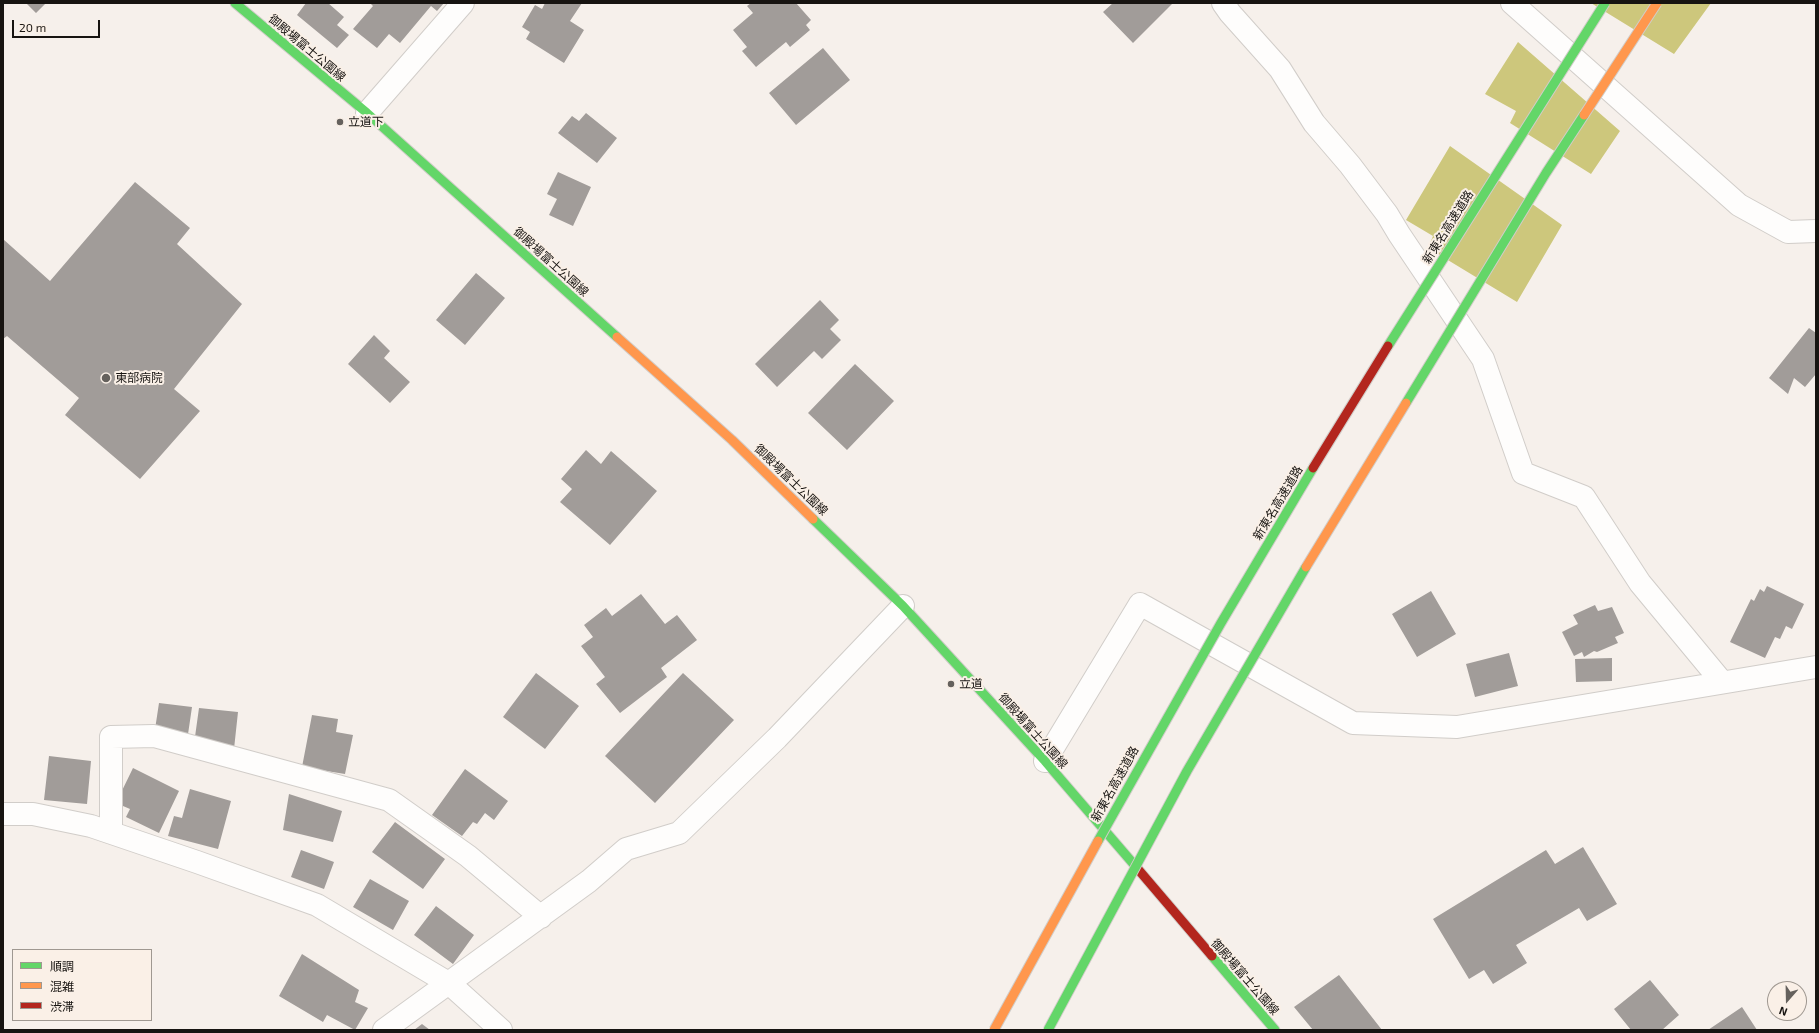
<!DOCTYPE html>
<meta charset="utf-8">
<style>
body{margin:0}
#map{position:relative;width:1819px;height:1033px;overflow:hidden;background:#f6f0eb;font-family:"Exo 2","Noto Sans JP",sans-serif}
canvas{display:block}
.frame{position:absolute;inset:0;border:4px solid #171411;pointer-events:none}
.legend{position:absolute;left:12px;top:949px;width:140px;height:72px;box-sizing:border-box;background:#faf0e7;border:1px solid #9f9891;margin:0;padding:5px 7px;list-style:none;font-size:12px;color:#171411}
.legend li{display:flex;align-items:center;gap:8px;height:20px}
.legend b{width:20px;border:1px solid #9f9891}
.north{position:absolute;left:1767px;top:981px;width:40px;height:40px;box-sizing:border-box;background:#faf0e7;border:1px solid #9f9891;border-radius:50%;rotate:200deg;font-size:11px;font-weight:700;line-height:16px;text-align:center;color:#171411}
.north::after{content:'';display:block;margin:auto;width:14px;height:18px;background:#65615d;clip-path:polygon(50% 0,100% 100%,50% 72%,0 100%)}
.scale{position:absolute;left:12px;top:20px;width:88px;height:18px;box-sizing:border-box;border:2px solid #171411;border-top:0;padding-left:5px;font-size:12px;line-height:14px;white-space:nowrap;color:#171411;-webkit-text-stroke:3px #faf0e7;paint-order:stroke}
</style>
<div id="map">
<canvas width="1819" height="1033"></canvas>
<div class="frame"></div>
<ul class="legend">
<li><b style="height:5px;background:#63d668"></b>順調</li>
<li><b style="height:5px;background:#ff974d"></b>混雑</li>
<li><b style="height:5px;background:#b3261e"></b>渋滞</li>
</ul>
<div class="north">N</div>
<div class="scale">20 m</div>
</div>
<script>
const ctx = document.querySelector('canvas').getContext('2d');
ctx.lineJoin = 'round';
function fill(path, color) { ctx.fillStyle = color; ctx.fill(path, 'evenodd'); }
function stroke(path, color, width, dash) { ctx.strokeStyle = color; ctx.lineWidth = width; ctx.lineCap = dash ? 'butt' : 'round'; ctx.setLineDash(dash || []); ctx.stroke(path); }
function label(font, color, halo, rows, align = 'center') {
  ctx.font = font + ' "Exo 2","Noto Sans JP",sans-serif'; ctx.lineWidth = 4; ctx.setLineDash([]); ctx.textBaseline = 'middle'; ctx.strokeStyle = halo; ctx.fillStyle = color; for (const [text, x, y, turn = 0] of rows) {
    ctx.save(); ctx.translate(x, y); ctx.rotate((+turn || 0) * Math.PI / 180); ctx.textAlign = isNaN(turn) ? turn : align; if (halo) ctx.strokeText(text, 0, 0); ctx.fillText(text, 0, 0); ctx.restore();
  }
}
fill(new Path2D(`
 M1591,3H1711L1674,54Z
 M1518,42L1620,131L1591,174L1510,123L1516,111L1485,94Z
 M1450,146L1562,225L1517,302L1428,248L1433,236L1406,220Z`), '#cdc77c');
fill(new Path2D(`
 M26,3H46L36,13Z
 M306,3H328L344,17L337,25L349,35L337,48L297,15Z
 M370,3H444L437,11L431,6L400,43L389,34L377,48L353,29L373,6Z
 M545,3H582L570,21L584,30L564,63L526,39L530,32L522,27L535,5L542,9Z
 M751,3H796L811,20L806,25L810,30L790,47L786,42L756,67L742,51L747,47L733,30L753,13L747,6Z
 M1113,3H1173L1133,43L1103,12Z
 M823,48L850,80L796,125L769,93Z
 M586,113L617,138L597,163L558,133L572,116L579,121Z
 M558,172L591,187L573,226L549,215L557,199L547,194Z
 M135,182L190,228L177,244L242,304L174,389L200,411L140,479L65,415L79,398L7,336L3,339V239L50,281Z
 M476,273L505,298L465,345L436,320Z
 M820,300L839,320L830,329L841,340L822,359L814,351L777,387L755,364Z
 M1809,328L1816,333V374L1805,387L1794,378L1788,394L1769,378Z
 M374,335L390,351L384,358L410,382L390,403L348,364Z
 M855,364L894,401L847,450L808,413Z
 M586,450L601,464L611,451L657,491L610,545L560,502L572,489L561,479Z
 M1767,586L1804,604L1792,629L1786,626L1780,639L1775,637L1765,658L1730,642L1751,599L1754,601L1760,589L1764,592Z
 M1431,591L1456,634L1417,657L1392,614Z
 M641,594L665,624L677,615L697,640L661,668L667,677L620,713L596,684L605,677L581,646L593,637L584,625L606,608L612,616Z
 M1595,605L1598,611L1612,607L1624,633L1615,637L1618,643L1597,652L1594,651L1584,657L1582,652L1574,656L1562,632L1578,624L1573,615Z
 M1509,653L1518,686L1475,697L1466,664Z
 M1612,658V681L1576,682L1575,659Z
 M536,673L579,706L545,749L503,717Z
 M683,673L734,720L655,803L605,756Z
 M159,703L192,707L187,741L154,736Z
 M199,708L238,712L234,749L194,744Z
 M312,715L338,719L336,732L353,735L345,774L302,767Z
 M49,756L91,761L87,804L44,800Z
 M133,768L179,791L159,833L126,817L130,809L116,803Z
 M465,769L508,801L494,820L485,813L477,824L473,822L462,836L432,815Z
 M190,789L231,801L218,849L168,836L174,816L182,818Z
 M289,794L342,811L333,842L283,830Z
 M395,822L445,859L423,889L372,852Z
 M1583,847L1617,904L1587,921L1579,908L1516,945L1527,963L1493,984L1484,970L1469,979L1433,919L1546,850L1555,864Z
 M301,850L334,862L324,889L291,877Z
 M370,879L409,901L393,930L353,907Z
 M436,906L474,935L453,964L414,935Z
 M302,954L359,990L355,1002L368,1008L355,1030L327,1015L323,1022L279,996Z
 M1339,975L1382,1030H1313L1294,1007Z
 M1650,980L1679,1015L1662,1030H1631L1614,1009Z
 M1742,1007L1757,1030H1708Z
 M422,1024L430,1030H414Z`), '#a19c99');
const street = new Path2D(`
 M1223,3L1230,13L1280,69L1314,123L1350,165L1387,214L1399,234L1483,359L1523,473L1584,497L1640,583L1722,682
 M1512,3L1739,205L1788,232L1816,231
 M367,113L463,3
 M1045,761L1140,604L1353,723L1457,727L1816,667
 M3,814H33L91,826L197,862L317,905L450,984L501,1030
 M111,832V737L154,736L389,800L468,856L541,917
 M384,1030L589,881L626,849L679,833L777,738L903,606`);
const fast = new Path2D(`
 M235,3L367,113L617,337
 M813,519L903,606L1045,761L1137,868
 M1212,956L1275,1030`);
const slow = new Path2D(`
 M617,337L732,440L813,519`);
const jam = new Path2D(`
 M1137,868L1212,956`);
stroke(street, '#d1cdc9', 24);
stroke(fast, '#d1cdc9', 11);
stroke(slow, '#d1cdc9', 11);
stroke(jam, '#d1cdc9', 11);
stroke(street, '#fefdfc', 22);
stroke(fast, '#63d668', 9);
stroke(slow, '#ff974d', 9);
stroke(jam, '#b3261e', 9);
const fastBridge = new Path2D(`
 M1388,346L1605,3
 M1406,403L1546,173L1584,115
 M1098,841L1221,623L1313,468
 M1048,1030L1187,771L1306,567`);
const slowBridge = new Path2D(`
 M1584,115L1657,3
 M1306,567L1406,403
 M994,1030L1098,841`);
const jamBridge = new Path2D(`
 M1313,468L1388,346`);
stroke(fastBridge, '#d1cdc9', 11, []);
stroke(slowBridge, '#d1cdc9', 11, []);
stroke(jamBridge, '#d1cdc9', 11, []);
stroke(fastBridge, '#63d668', 9);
stroke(slowBridge, '#ff974d', 9);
stroke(jamBridge, '#b3261e', 9);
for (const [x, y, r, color] of [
 [340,122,4,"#65615d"],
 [106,378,5,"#65615d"],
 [951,684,4,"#65615d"]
]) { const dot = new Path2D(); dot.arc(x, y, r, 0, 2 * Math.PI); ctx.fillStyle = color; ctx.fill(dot); stroke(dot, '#faf0e7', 1.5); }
label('12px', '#171411', '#faf0e7', [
 ["御殿場富士公園線",307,48,40],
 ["新東名高速道路",1448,227,-58],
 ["御殿場富士公園線",551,262,42],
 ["御殿場富士公園線",791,480,44],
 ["新東名高速道路",1278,503,-59],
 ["御殿場富士公園線",1033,731,48],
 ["新東名高速道路",1115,784,-61],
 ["御殿場富士公園線",1245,977,49]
]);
label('12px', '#171411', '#faf0e7', [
 ["立道下",348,122],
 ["東部病院",115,378],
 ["立道",959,684]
], 'left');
</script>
